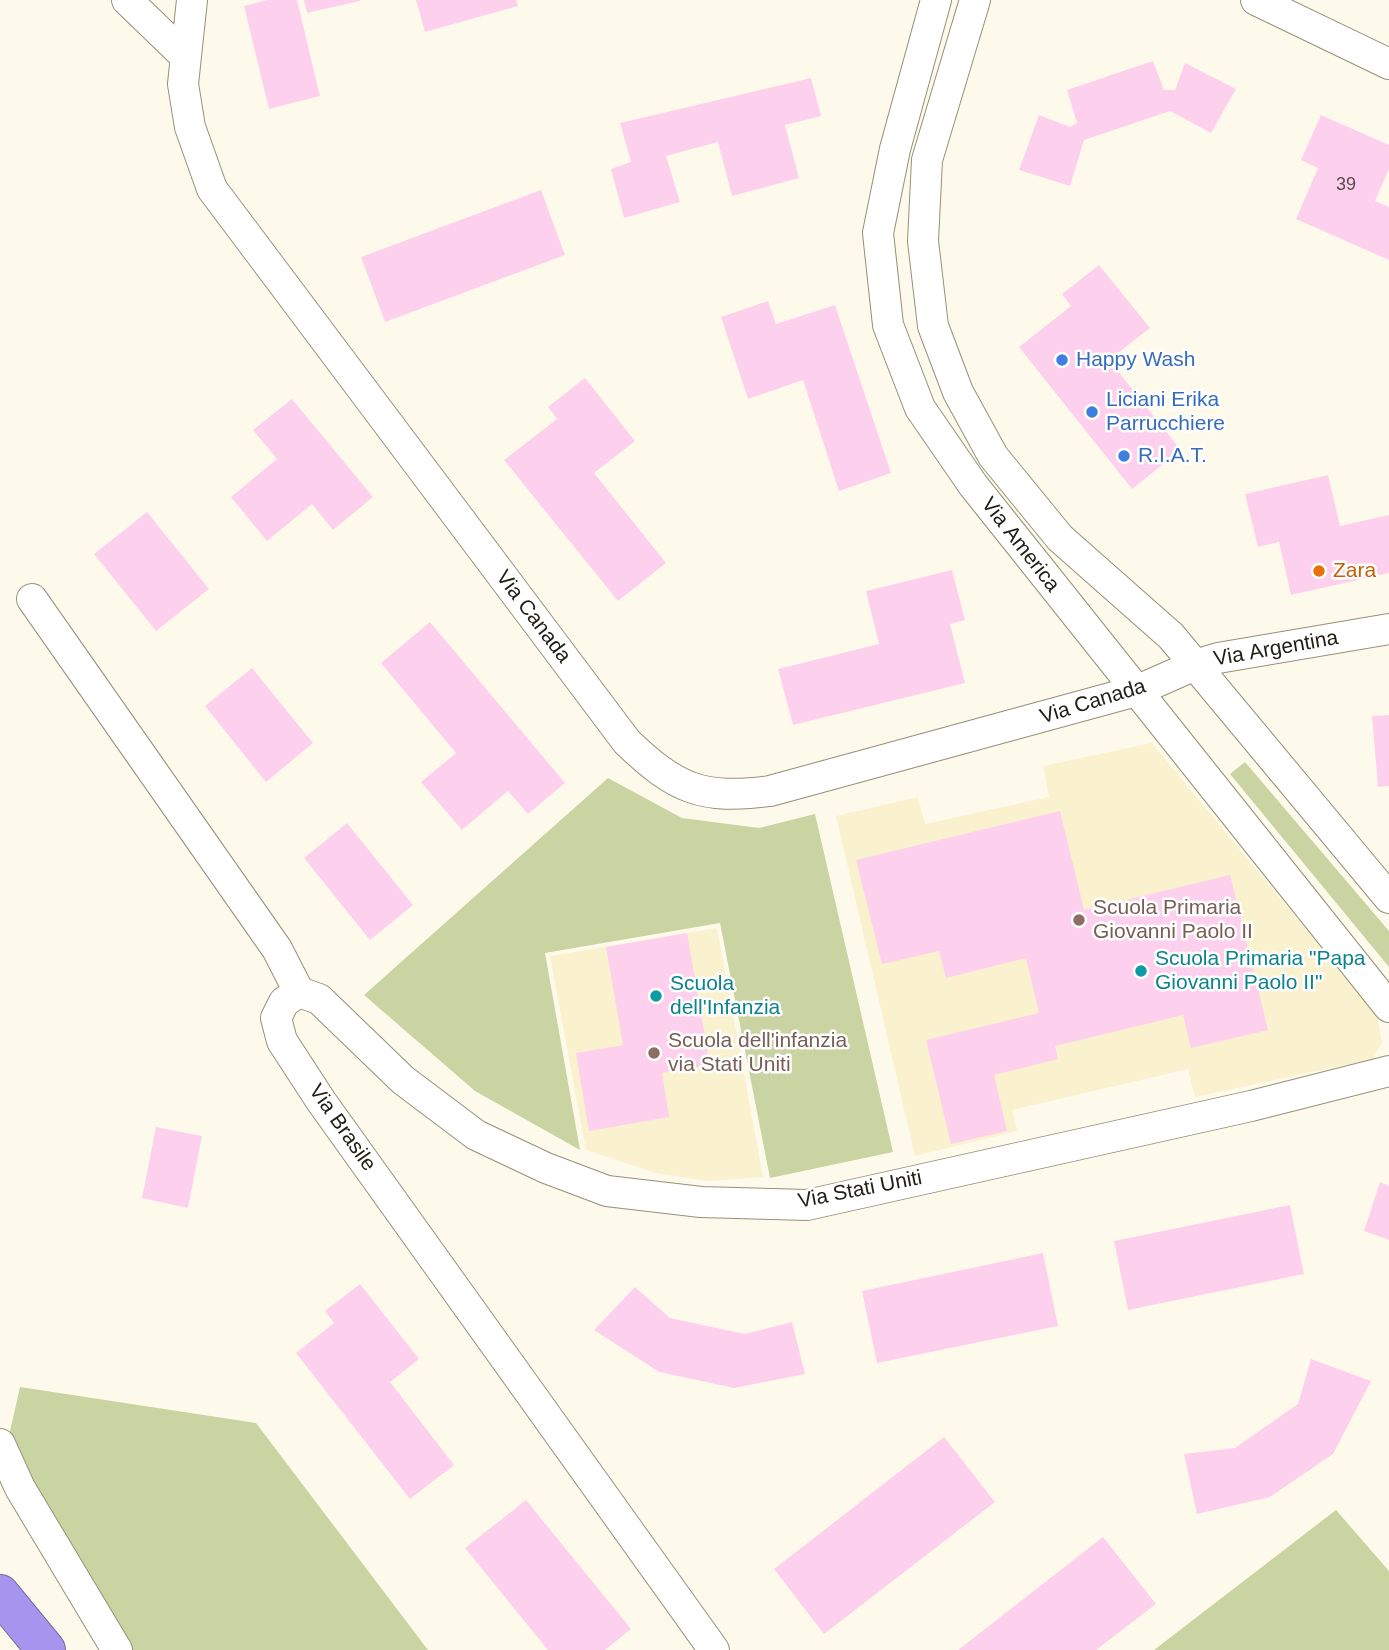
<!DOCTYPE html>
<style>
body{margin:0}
canvas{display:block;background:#fefaeb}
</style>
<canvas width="1389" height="1650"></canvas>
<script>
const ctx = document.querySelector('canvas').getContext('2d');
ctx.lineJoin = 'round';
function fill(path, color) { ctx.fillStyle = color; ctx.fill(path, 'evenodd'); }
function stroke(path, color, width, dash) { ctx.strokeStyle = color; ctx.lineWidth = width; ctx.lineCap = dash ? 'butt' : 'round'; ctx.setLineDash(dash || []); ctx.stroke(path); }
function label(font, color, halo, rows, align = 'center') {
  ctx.font = font + ' Arial,sans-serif'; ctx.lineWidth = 5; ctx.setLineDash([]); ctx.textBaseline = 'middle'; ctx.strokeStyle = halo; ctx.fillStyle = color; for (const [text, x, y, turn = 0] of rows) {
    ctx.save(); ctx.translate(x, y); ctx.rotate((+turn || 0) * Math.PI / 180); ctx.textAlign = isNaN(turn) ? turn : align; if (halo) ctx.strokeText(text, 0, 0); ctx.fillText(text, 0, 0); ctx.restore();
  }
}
fill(new Path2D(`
 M1152,743L1377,1016L1382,1042L1373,1059L1195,1097L1188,1069L1012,1110L1017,1131L915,1156L836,816L918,797L925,824L1049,797L1043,766Z
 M717,928L763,1177L708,1181L656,1173L586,1150L550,956Z`), '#faf1cf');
fill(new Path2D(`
 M1245,762L1389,931V967L1230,774Z
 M608,778L682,818L759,828L815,814L893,1152L770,1178L720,923L545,953L580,1150L475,1091L364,995Z
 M20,1387L256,1423L428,1650H129L8,1440Z
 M1336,1510L1389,1571V1650H1154Z`), '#c9d4a2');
fill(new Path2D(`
 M267,0H297L320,96L269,109L244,6Z
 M304,0H360V1L307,13Z
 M416,0H516L518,6L425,32Z
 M1153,61L1164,90H1175L1185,63L1236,89L1211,133L1170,111L1084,140L1070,186L1019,170L1039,115L1070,127L1077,123L1067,90Z
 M811,78L821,116L785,125L799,178L732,196L718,142L666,156L680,202L624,218L611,169L631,162L620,123Z
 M1321,115L1389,145V169L1375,201L1389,207V260L1296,219L1318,168L1301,160Z
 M541,190L565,255L385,322L361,257Z
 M1099,265L1150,328L1109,360L1181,450L1132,489L1019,347L1071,306L1062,294Z
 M768,301L776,324L835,305L891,473L839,491L803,380L748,399L721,317Z
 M585,378L635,441L594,473L666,563L618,601L504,460L557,419L548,407Z
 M292,399L373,497L333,530L312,504L267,541L231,497L277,459L253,430Z
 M1328,475L1340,526L1389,515V573L1291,595L1279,542L1258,547L1245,494Z
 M147,512L209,589L156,631L94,554Z
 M952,570L965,620L950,624L965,683L793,725L778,669L879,644L866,591Z
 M430,622L565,783L528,814L508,791L462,830L421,782L456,753L381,663Z
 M252,668L313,743L266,782L205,706Z
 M1389,715V786L1378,787L1372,716Z
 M1060,811L1084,910L1230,875L1268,1030L1191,1048L1183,1015L1055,1046L1058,1059L994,1075L1007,1131L951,1144L926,1040L1039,1013L1026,958L946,978L939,951L882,964L856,860Z
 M347,823L413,905L370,940L304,858Z
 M687,933L710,1065L662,1073L669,1117L589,1131L576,1053L623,1045L606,947Z
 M156,1127L202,1136L188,1208L142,1198Z
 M1380,1182L1389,1186V1240L1364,1231Z
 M1290,1205L1304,1274L1128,1310L1114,1241Z
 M1043,1253L1058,1326L877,1363L862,1291Z
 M360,1284L419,1359L390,1382L454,1465L410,1499L296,1353L334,1323L325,1311Z
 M635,1287L670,1318L745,1334L792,1322L805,1374L734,1388L659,1372L594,1330Z
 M1311,1359L1371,1381L1333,1454L1270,1497L1197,1514L1184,1454L1235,1448L1298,1404Z
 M944,1437L995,1502L824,1634L774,1569Z
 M526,1500L631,1629L605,1650H548L465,1548Z
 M1103,1537L1156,1604L1096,1650H958Z`), '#fdd1ed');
const minor = new Path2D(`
 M127,0L186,57
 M192,0L183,84L190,127L212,189L627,742C676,789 702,800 770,791L1136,691L1195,665L1218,658L1389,629
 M936,0L895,149L878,233L888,325L920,408L973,485L1389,1007
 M975,0L927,160L923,241L933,326L958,392L993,456L1060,538L1171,636L1389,898
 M1256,0L1389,64
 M32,599L277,949L299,992
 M299,992L319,999L403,1080L476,1135L546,1168L607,1191L701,1202L807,1205L1251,1106L1389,1071
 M299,992L284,1002L276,1018L282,1041L321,1101L714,1650
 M0,1444L20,1488L117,1650`);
const highway = new Path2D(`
 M0,1594L46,1650`);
stroke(minor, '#969078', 32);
stroke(highway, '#786ca2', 40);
stroke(minor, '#fff', 30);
stroke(highway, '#a695ee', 38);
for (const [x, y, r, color] of [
 [1062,360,7,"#3f7fe0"],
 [1092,412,7,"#3f7fe0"],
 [1124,456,7,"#3f7fe0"],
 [1319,571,7,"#e8710a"],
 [1079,920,7,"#8d6e63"],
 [1141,971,7,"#0f9aa8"],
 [656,996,7,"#0f9aa8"],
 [654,1053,7,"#8d6e63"]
]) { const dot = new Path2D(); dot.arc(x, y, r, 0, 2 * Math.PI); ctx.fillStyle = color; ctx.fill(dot); stroke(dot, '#fff', 2.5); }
label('18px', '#594c4c', null, [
 ["39",1346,185]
]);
label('21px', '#366cbe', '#fff', [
 ["Happy Wash",1076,360],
 ["Liciani Erika",1106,400],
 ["Parrucchiere",1106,424],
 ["R.I.A.T.",1138,456]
], 'left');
label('21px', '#222016', '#fff', [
 ["Via America",1020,545,52],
 ["Via Canada",533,617,53],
 ["Via Argentina",1276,649,-10],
 ["Via Canada",1093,702,-17],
 ["Via Brasile",342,1128,55],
 ["Via Stati Uniti",860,1190,-11]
]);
label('21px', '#c56008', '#fff', [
 ["Zara",1333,571]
], 'left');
label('21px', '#785e54', '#fff', [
 ["Scuola Primaria",1093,908],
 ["Giovanni Paolo II",1093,932],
 ["Scuola dell'infanzia",668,1041],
 ["via Stati Uniti",668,1065]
], 'left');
label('21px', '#0d838f', '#fff', [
 ["Scuola Primaria \"Papa",1155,959],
 ["Giovanni Paolo II\"",1155,983],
 ["Scuola",670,984],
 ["dell'Infanzia",670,1008]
], 'left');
</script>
